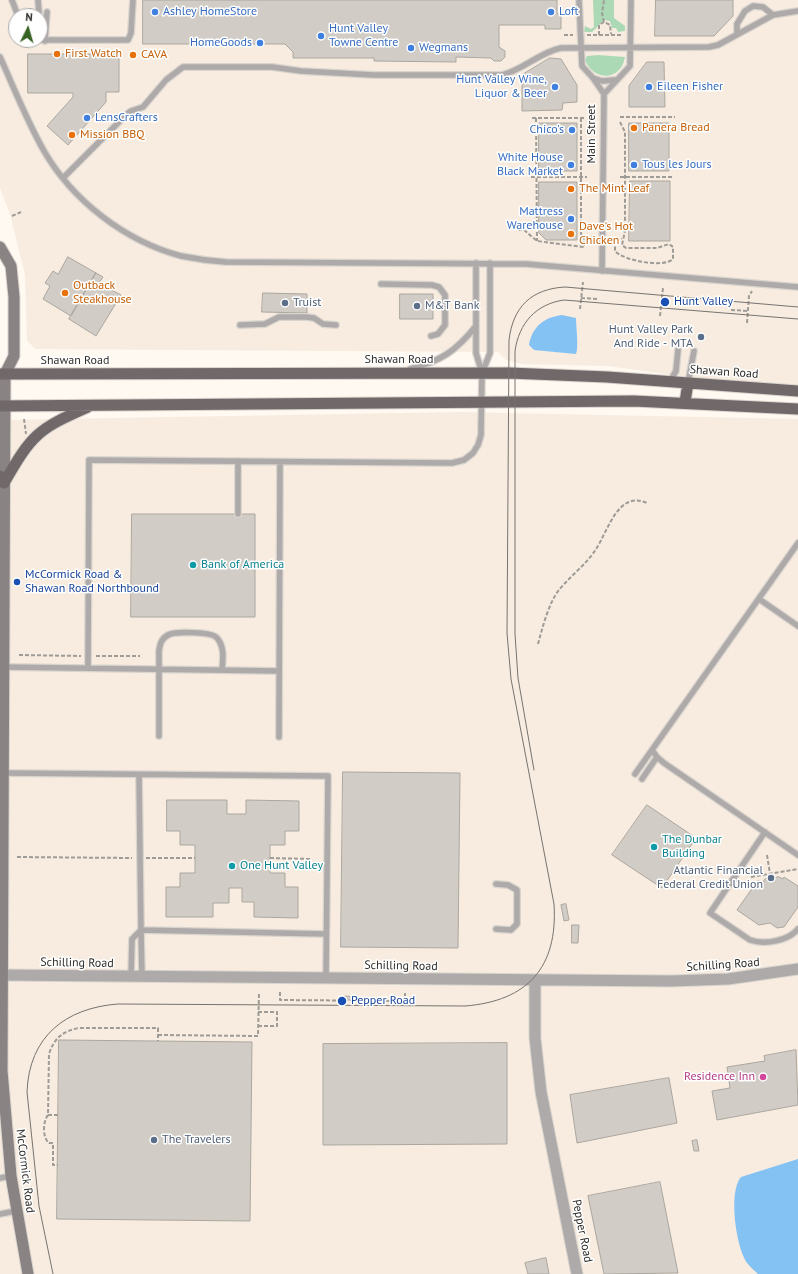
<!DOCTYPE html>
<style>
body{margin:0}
#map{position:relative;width:798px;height:1274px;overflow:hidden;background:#fff9f2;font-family:"PT Sans",sans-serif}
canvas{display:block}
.north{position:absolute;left:8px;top:8px;width:40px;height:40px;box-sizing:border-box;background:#fff;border:1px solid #ababa9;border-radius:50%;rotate:5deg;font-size:11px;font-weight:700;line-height:16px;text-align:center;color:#2e2c29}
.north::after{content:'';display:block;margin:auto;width:14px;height:18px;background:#366322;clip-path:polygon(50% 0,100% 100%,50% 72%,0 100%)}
</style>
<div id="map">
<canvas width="798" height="1274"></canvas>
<div class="north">N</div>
</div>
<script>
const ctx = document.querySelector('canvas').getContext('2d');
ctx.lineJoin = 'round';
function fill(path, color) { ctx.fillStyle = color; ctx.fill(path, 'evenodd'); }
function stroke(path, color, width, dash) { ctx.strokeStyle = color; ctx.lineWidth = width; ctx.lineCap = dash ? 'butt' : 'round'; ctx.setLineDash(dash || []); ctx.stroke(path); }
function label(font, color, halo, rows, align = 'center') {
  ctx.font = font + ' "PT Sans",sans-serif'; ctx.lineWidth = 3; ctx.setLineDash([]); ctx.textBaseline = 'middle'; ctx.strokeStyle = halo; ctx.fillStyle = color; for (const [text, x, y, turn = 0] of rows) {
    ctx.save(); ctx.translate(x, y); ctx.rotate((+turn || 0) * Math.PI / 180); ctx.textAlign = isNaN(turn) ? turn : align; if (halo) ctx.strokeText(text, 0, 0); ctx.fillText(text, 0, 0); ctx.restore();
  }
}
fill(new Path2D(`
 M0,0H798V387L710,380L607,366L522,364L506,360L498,352L36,349L27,341L25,275L10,214L0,188ZM16,16H40V40H16Z
 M459,412L798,419V1274H0V420Z`), '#f7ecdf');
fill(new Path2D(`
 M593,0H614V18L625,26V31L618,32L616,28H612L610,21L604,20L592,32H584L585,26L591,29L594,27Z
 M598,55L625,57C621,81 594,82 585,60L587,56Z`), '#acd9b5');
fill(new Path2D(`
 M562,315L576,318C576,327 579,348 576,354L534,350L529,345C532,327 544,317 562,315Z
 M798,1159V1274H758C754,1270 750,1267 747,1263C736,1247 728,1192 741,1177Z`), '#84c2f4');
const building = new Path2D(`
 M143,0H557V14H561V29H545V25H499V47L505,51V57L501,61H494L491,58L456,57V62L374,61V58H293V52L285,44H143Z
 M656,0H733V16L714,36H655Z
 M28,54H119V92H106V102L68,145L47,126L73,97V93H28Z
 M550,58L561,59L577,85V102L563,103L562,110L522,111V75Z
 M647,62H664L665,107H629V86Z
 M539,123H577V171H539Z
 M629,123H669V171H629Z
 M630,181H670V241H629Z
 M539,182H577V240H546L539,233Z
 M68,257L96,273L71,316L43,299L50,286L45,283L53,271L58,274Z
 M96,273L103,277L99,283L121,295L96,336L69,319Z
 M263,293L307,294V313L262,312Z
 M400,294H433V319H400Z
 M132,514H255V617H131Z
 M343,772L460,773L458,948L341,947Z
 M167,800H227V814H246V800L299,801V831H285V845H270V873H285V887H298V918L254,917V902H242V888H229V903H213V917H166V887H180V873H195V845H180V831H167Z
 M647,805L696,838L662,888L612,855Z
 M779,877L783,879L784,877L798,886V907L784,927L777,928L770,923L759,925L737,910L758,880L762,883L765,879Z
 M566,904L569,920L564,921L561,905Z
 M572,925H579L578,943H572Z
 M345,996L355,997V1000H345Z
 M59,1040L252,1042L250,1221L57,1219Z
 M507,1043V1144L323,1145V1044Z
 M796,1050L798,1105L717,1120L712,1091L730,1088L727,1067L765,1061L764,1056Z
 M669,1078L677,1123L577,1143L570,1095Z
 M697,1140L699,1151H694L692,1141Z
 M660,1182L678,1273L604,1274L588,1196Z
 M546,1258L549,1274H528L525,1263Z`);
fill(building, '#d1ccc5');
stroke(building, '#aca7a0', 1);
const service = new Path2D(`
 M12,0L18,16
 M38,0L39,12
 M579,0L582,66L593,78L604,94
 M737,34V24L745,11L753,6L763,7L773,15
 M28,40H128L131,33L133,0
 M45,41L47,12
 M0,57C14,88 27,121 44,151C73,201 125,241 181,256C196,259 211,261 226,262L526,264L798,287
 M593,78L602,81L615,80
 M604,94L630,66L631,0
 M63,178L126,115L131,111L143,107L166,80L183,67H272L301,71L374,75H502C523,70 540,52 561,48L709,47L718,45L773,15L798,11
 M602,271L604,94
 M381,284L432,285L439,287L445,295V325L438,334L431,336
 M240,325L265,324L279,317H306L314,318L323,324L336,325
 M410,369C441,361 456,351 476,326
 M482,373L490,353V263
 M670,381L676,371L678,350
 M688,383L694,351
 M238,514V461
 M759,599L798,626
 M3,667L279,671
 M88,668L89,460L452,463L464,460L473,453L478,445L481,435L482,373L476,353V263
 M159,736V651C160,644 161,639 168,635C175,631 210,632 216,637C225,645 223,660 222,670
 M279,737L280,462
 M652,750L657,757L664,763L798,855
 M3,773L328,776L326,978
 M635,774L798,543
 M139,775L141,930L326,934
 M642,779L657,757
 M765,832L710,913L750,940C765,945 788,941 798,929
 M496,884L508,885L517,890V924L511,930L496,929
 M131,977L132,939L141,930L142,977
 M0,1178L11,1176
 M0,1214L16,1211`);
const minor = new Path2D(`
 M0,975L671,981L728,979L798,969
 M535,980V1038L541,1092L577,1274`);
const secondary = new Path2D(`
 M0,247L11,266L14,297V356L5,374L2,1071L11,1176L28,1274`);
const primary = new Path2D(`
 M0,374L509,373L607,377L798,391
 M685,402L688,383
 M0,406L634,401L798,409
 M0,476L4,483C32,434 38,429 88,407`);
stroke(service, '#d9d4ce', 8);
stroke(minor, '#d9d4ce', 13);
stroke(secondary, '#d9d4ce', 13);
stroke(primary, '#d9d4ce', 13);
stroke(new Path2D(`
 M604,22L602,13L604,0
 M564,35H573
 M587,35H623
 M599,35V25L604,22L610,25L611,34
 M620,117H675
 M532,118H586
 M536,118L537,241
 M581,118V234L584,238
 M620,122L625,132V231L622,245L626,248H657L669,244L673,247V259C664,268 624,261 615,251V239H622
 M531,177H587
 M620,177H674
 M12,216L21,212
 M518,230H524L537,241L584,247V238H591
 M581,298L599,299
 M580,309L583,282
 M731,310L748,311
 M660,316L663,288
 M747,323L749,296L752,291
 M24,419L26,434
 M538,644C542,629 549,602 559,590C571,575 586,565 596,549C608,531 618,490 647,503
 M19,655L81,656
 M96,656H140
 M767,855L770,874
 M17,857L132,858
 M146,858H195
 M270,858L311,859
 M751,877L798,869
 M280,992V1000L405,1001V993
 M258,1026H277V1012H258
 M158,1035L258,1036L259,992
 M48,1115C43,1121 42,1137 49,1143H53V1165H58
 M58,1115H48L49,1054C54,1038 64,1030 80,1028H158V1041`), '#9f9b96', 2, [4, 2]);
stroke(service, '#aeaaaa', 5.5);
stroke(minor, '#aeaaaa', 11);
stroke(secondary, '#8a8384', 11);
stroke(primary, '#706869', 11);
stroke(new Path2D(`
 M534,770L518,678L515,634V351C519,323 536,304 564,300L798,319
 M53,1274L39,1206L27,1092C29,1037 65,1008 118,1004L465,1006C528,1001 558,967 554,904L511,679L507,633L509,340C513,307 531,289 565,287L798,307`), '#77736f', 1);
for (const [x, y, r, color] of [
 [155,12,4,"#3f7fe0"],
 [551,12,4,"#3f7fe0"],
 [321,36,4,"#3f7fe0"],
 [260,43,4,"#3f7fe0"],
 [411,48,4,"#3f7fe0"],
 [57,54,4,"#e8710a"],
 [133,55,4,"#e8710a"],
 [555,87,4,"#3f7fe0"],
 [649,87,4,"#3f7fe0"],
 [87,118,4,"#3f7fe0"],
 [634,128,4,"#e8710a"],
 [572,130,4,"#3f7fe0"],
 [72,135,4,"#e8710a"],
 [571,165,4,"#3f7fe0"],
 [634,165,4,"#3f7fe0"],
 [571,189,4,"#e8710a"],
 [571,219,4,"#3f7fe0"],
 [571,234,4,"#e8710a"],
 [65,293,4,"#e8710a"],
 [665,302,5,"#1a4fb4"],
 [285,303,4,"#5c6f8a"],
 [417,306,4,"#5c6f8a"],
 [701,337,4,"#5c6f8a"],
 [193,565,4,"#0f9aa8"],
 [17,582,4,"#1a4fb4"],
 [654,847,4,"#0f9aa8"],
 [232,866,4,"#0f9aa8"],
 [771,878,4,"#5c6f8a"],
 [342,1001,5,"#1a4fb4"],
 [763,1077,4,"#d1479c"],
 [154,1140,4,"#5c6f8a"]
]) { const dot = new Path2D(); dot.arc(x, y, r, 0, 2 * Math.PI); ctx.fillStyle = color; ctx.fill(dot); stroke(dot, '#fff', 1.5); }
label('12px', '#366cbe', '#fff', [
 ["Ashley HomeStore",163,12],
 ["Loft",559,12],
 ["Hunt Valley",329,29],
 ["Towne Centre",329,43],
 ["HomeGoods",252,43,"right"],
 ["Wegmans",419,48],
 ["Hunt Valley Wine,",547,80,"right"],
 ["Liquor & Beer",547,94,"right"],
 ["Eileen Fisher",657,87],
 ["LensCrafters",95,118],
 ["Chico's",564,130,"right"],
 ["White House",563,158,"right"],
 ["Black Market",563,172,"right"],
 ["Tous les Jours",642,165],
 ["Mattress",563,212,"right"],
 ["Warehouse",563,226,"right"]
], 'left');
label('12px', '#c56008', '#fff', [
 ["First Watch",65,54],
 ["CAVA",141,55],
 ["Panera Bread",642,128],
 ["Mission BBQ",80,135],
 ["The Mint Leaf",579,189],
 ["Dave's Hot",579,227],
 ["Chicken",579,241],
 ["Outback",73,286],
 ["Steakhouse",73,300]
], 'left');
label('12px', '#2e2c29', '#fff', [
 ["Main Street",592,134,-90],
 ["Shawan Road",399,360],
 ["Shawan Road",75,361],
 ["Shawan Road",724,372,4],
 ["Schilling Road",77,963,1],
 ["Schilling Road",723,965,-4],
 ["Schilling Road",401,966,1],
 ["McCormick Road",25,1171,83],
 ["Pepper Road",582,1231,79]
]);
label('12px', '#164399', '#fff', [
 ["Hunt Valley",674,302],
 ["McCormick Road &",25,575],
 ["Shawan Road Northbound",25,589],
 ["Pepper Road",351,1001]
], 'left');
label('12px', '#4e5e75', '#fff', [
 ["Truist",293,303],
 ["M&T Bank",425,306],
 ["Hunt Valley Park",693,330,"right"],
 ["And Ride - MTA",693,344,"right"],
 ["Atlantic Financial",763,871,"right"],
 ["Federal Credit Union",763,885,"right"],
 ["The Travelers",162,1140]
], 'left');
label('12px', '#0d838f', '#fff', [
 ["Bank of America",201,565],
 ["The Dunbar",662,840],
 ["Building",662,854],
 ["One Hunt Valley",240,866]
], 'left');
label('12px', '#b23c85', '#fff', [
 ["Residence Inn",755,1077]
], 'right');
</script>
